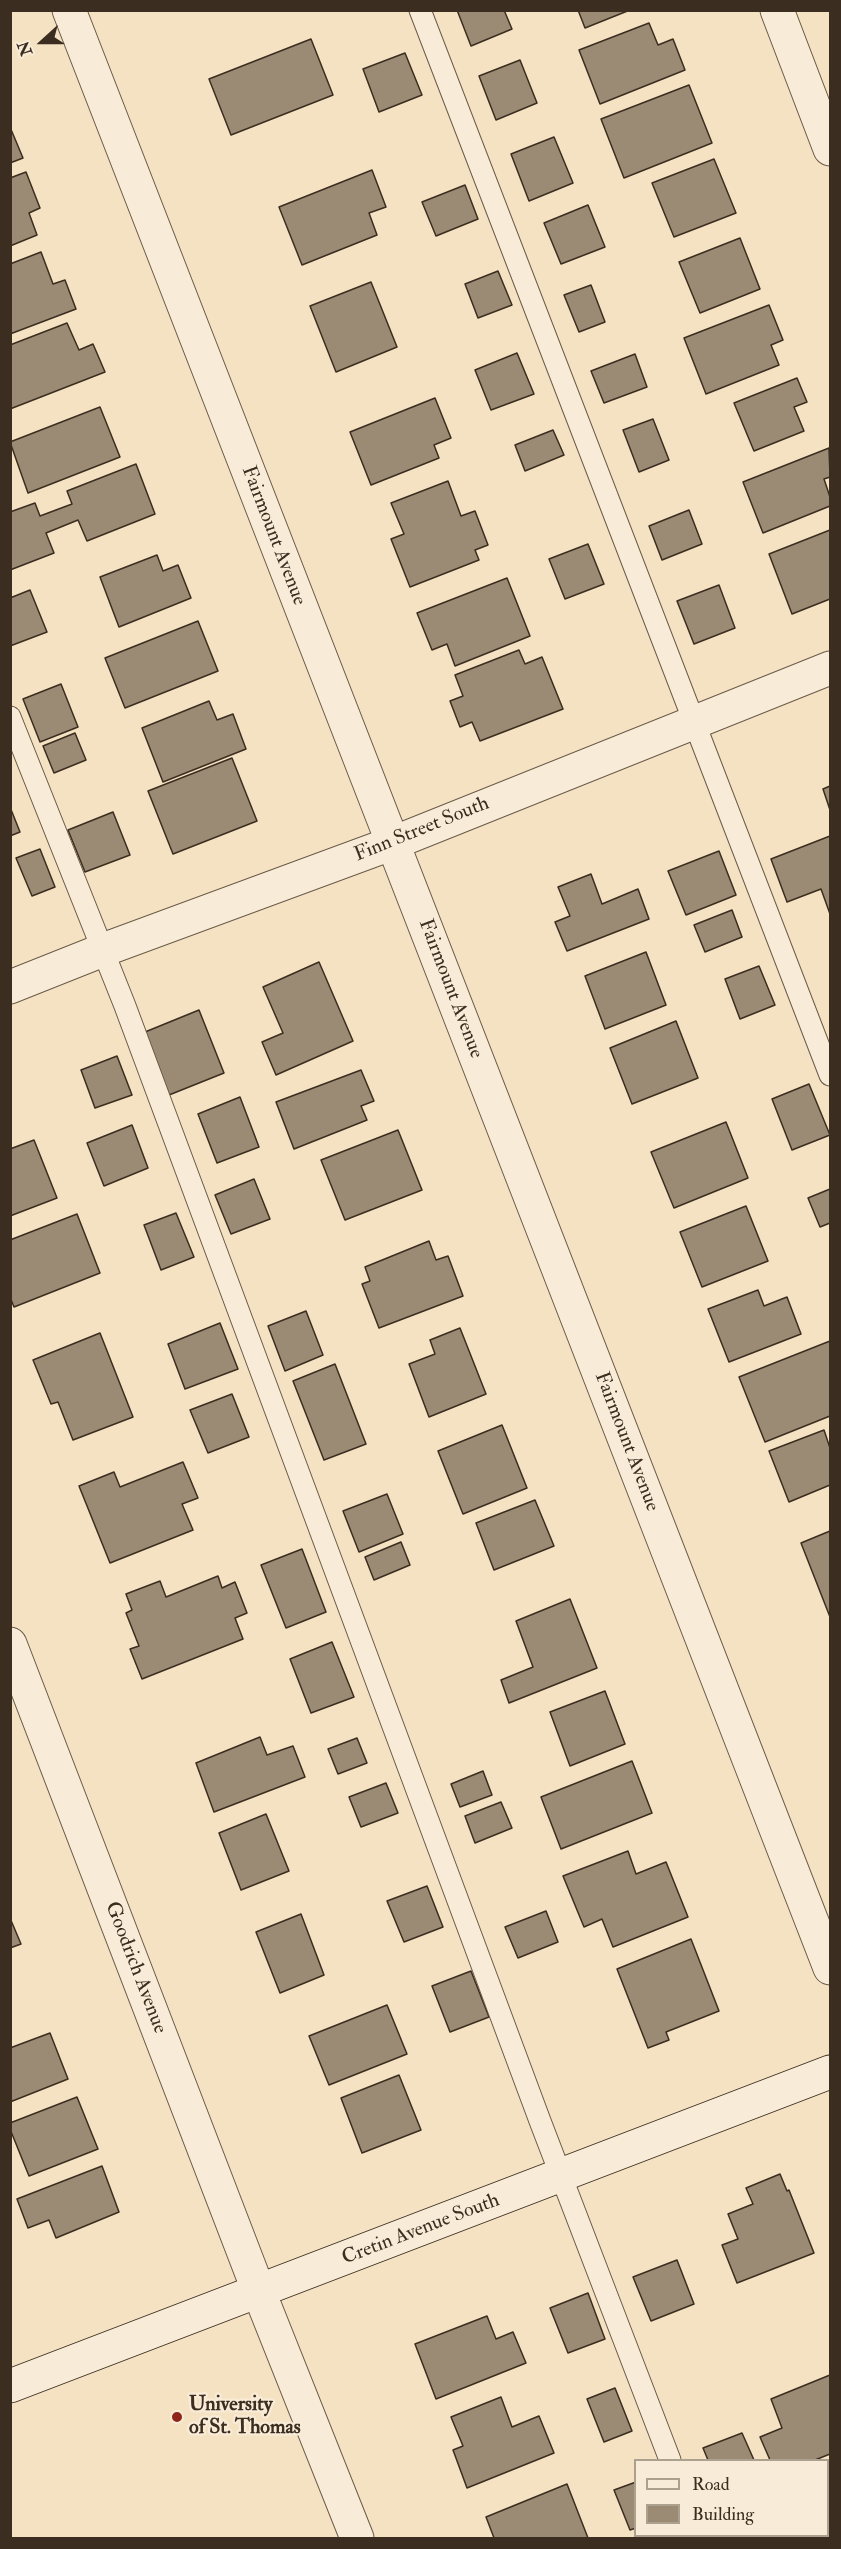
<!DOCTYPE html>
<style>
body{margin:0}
#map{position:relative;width:841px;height:2549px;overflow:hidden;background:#f5e2c3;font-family:"IM FELL Double Pica",serif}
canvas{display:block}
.frame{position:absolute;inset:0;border:12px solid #3b2d1f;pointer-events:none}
.legend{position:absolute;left:634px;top:2459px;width:195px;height:78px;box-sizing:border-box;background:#f8ecd8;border:2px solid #aca08e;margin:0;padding:8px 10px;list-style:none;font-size:18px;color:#3b2d1f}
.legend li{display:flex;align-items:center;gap:12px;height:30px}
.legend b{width:30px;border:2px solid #aca08e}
.north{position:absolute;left:12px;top:12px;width:60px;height:60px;-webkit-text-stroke:4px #f8ecd8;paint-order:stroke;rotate:249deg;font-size:16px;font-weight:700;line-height:24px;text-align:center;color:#3b2d1f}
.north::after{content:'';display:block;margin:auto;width:21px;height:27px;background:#3b2d1f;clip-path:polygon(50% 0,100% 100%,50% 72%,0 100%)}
</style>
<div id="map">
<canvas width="841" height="2549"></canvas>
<div class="frame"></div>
<ul class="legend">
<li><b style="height:8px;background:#f8ecd8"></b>Road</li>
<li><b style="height:16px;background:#9c8b74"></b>Building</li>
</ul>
<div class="north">N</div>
</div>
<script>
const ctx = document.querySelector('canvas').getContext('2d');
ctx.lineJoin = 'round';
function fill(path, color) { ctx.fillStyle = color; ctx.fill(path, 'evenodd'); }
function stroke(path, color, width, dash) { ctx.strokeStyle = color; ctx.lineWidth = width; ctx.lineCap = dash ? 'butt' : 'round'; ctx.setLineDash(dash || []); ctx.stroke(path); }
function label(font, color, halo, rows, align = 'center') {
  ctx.font = font + ' "IM FELL Double Pica",serif'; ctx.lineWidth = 4.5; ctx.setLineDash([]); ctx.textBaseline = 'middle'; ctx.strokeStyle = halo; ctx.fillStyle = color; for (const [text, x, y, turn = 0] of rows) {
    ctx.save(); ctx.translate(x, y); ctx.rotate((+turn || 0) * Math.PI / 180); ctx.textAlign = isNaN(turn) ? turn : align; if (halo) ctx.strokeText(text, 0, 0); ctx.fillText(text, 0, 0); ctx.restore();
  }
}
const building = new Path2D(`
 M457,10H504L512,29L471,46Z
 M578,10H630L585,28Z
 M649,23L658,45L673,39L685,70L600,104L579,50Z
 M311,39L333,95L231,135L209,79Z
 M405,53L422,95L379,112L363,69Z
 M520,60L537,103L496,120L479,76Z
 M689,85L712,143L624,178L601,119Z
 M10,127L23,158L10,163Z
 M554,137L573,183L529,201L511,154Z
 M714,159L736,213L674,237L652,183Z
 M372,170L386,207L369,213L377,235L302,265L279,207Z
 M26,172L40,208L29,213L37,235L10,246V178Z
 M465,185L478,219L436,236L422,202Z
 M588,205L605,247L561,264L544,223Z
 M740,238L760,289L700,313L679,262Z
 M41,252L53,284L65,280L76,309L10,334V264Z
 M498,271L512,305L478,318L465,284Z
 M371,282L397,347L336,372L310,306Z
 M591,285L605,322L579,332L564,295Z
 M769,305L783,340L771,345L779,365L706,394L684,338Z
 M67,323L79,350L93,344L105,372L10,409V345Z
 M517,353L534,394L491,410L475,370Z
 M635,354L647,387L604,403L591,371Z
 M797,378L807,402L794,407L804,431L754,451L734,403Z
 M435,398L451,438L434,445L439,458L371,485L350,432Z
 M100,407L120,457L28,493L10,442Z
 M653,419L669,460L639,472L623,430Z
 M553,430L564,455L525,471L515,445Z
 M829,448L830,477L824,479L830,497V506L763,533L743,482Z
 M136,464L155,514L87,541L78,520L46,533L54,553L10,570V512L35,503L40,516L72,504L67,491Z
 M448,481L461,516L475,511L488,545L475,550L479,560L410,587L391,539L404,534L391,503Z
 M689,510L702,544L662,560L649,526Z
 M830,530V599L792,614L769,554Z
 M588,544L604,584L565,599L549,559Z
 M157,555L163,571L178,565L191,598L119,627L100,577Z
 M507,578L530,636L455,666L447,644L432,650L417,613Z
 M719,585L735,628L694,644L677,601Z
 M30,590L47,632L10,646V598Z
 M198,621L218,671L125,708L105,658Z
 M519,650L525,664L542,657L563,709L480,741L472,722L460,727L450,701L463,696L455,675Z
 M61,684L78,727L40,742L23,699Z
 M209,701L217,720L233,714L246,749L163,782L142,728Z
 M75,733L86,760L54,773L43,746Z
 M232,758L257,821L173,854L148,791Z
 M830,786V810L823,789Z
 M10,807L20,832L10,836Z
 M113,812L130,855L85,872L68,830Z
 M830,836V914L821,889L787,902L771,859Z
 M40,849L55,887L32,896L16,858Z
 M719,851L736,895L686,915L668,871Z
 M591,874L602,904L638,889L649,919L567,951L555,922L570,916L558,887Z
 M732,910L742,937L705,952L694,925Z
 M646,952L666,1005L605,1029L585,976Z
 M319,962L353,1041L276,1075L262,1042L283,1033L263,987Z
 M759,966L775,1005L740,1019L725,979Z
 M199,1010L224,1073L169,1095L145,1032Z
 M676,1021L698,1078L632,1104L610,1048Z
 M117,1056L132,1095L95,1108L81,1070Z
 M361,1070L374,1101L361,1106L367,1120L294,1149L276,1102Z
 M809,1084L830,1135L792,1150L772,1099Z
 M240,1097L259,1147L217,1163L198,1114Z
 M726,1122L748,1178L674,1208L651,1152Z
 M132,1125L148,1168L104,1186L87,1143Z
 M398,1130L422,1190L345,1220L321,1160Z
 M34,1140L57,1198L10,1216V1149Z
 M254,1179L270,1219L231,1234L215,1195Z
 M830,1189V1223L820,1227L808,1198Z
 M746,1206L768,1261L702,1287L680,1232Z
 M176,1213L194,1257L161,1270L144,1225Z
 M77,1214L100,1273L14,1307L10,1297V1240Z
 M429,1241L436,1260L448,1256L463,1296L379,1328L362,1284L370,1281L365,1267Z
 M758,1290L764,1306L787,1297L801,1334L729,1362L708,1309Z
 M306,1311L323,1355L285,1371L268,1326Z
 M220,1323L238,1369L185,1389L168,1344Z
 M460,1328L486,1394L429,1417L409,1364L435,1354L430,1340Z
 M100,1333L133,1417L73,1440L58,1402L51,1404L33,1360Z
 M830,1341V1416L765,1442L739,1377Z
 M335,1364L366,1444L324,1460L293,1381Z
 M232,1394L249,1437L208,1453L190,1410Z
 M502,1425L527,1488L463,1514L438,1451Z
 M824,1430L830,1448V1485L789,1502L769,1451Z
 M183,1462L198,1498L182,1504L193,1530L110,1563L79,1486L114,1472L120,1487Z
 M387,1494L403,1534L359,1552L343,1511Z
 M535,1500L554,1546L494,1570L476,1523Z
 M830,1531V1617L801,1543Z
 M401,1542L410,1565L374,1580L365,1557Z
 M302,1549L326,1612L286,1628L261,1565Z
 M218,1576L222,1588L235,1582L247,1613L235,1618L243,1639L142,1679L130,1649L139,1646L126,1613L132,1610L126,1594L160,1581L166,1597Z
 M570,1599L597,1668L509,1703L501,1680L533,1667L516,1621Z
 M332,1642L354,1697L311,1713L290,1659Z
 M605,1691L625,1744L570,1766L550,1712Z
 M260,1737L267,1755L293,1746L305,1777L214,1812L196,1763Z
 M357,1738L367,1763L338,1774L328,1749Z
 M632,1761L652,1813L561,1849L541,1797Z
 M483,1771L492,1795L460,1807L451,1784Z
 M386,1783L398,1813L361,1827L349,1797Z
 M501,1802L512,1828L475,1843L465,1816Z
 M266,1814L289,1871L241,1890L219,1833Z
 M628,1851L636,1874L666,1862L688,1917L613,1947L602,1919L584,1927L563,1876Z
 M427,1886L443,1927L404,1942L387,1901Z
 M546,1911L558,1942L518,1958L505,1927Z
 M301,1914L324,1975L280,1993L256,1932Z
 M10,1918L21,1944L10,1948Z
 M691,1939L719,2011L666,2032L669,2040L648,2048L617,1969Z
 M471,1971L489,2017L450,2032L432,1986Z
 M387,2005L407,2054L329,2085L309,2036Z
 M50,2033L68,2079L10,2102V2048Z
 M399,2075L421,2130L362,2153L341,2098Z
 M77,2097L98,2149L29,2176L10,2129V2123Z
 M102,2166L119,2212L56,2238L49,2220L28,2228L17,2199Z
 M780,2174L787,2191L789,2190L814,2253L737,2283L722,2245L738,2239L728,2214L753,2204L746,2188Z
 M677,2260L694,2304L651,2321L633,2277Z
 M588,2293L605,2339L568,2353L550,2308Z
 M487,2316L496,2339L513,2332L526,2363L436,2399L415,2344Z
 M830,2375V2454L815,2460H770L760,2437L782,2428L771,2399Z
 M615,2388L632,2431L604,2442L587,2399Z
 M501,2397L512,2427L539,2416L554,2453L467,2488L453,2450L463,2446L451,2417Z
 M742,2433L754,2460H708L703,2448Z
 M830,2480V2538H810L808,2536H828V2481Z
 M636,2482V2528L630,2530L614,2490Z
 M567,2484L588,2538H494L486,2517Z
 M647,2536H678L679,2538H639Z
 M723,2536H768L761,2538H724Z`);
fill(building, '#9c8b74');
stroke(building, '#3b2d1f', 1.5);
const lane = new Path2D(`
 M420,10L830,1075
 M10,717L125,1006L540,2121L670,2460
 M699,2536L700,2538`);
const street = new Path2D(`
 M69,10L830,1968
 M777,10L830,149
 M10,987L103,950L393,843L830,668
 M10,1644L259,2292L357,2538`);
const secondary = new Path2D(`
 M10,2386L830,2072`);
stroke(lane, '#6a5a48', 23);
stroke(street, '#6a5a48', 35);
stroke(secondary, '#3b2d1f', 35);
stroke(lane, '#f8ecd8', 21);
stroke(street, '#f8ecd8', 33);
stroke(secondary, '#f8ecd8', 33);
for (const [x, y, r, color] of [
 [177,2417,6,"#8f2418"]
]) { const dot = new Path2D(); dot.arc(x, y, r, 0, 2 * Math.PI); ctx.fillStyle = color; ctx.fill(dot); stroke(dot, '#f8ecd8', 2); }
label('20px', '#3b2d1f', '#f8ecd8', [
 ["Fairmount Avenue",273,536,69],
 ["Finn Street South",422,830,-22],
 ["Fairmount Avenue",450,989,69],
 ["Fairmount Avenue",626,1442,69],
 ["Goodrich Avenue",135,1968,69],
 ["Cretin Avenue South",421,2230,-21]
]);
label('bold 20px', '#3b2d1f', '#f8ecd8', [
 ["University",189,2406],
 ["of St. Thomas",189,2429]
], 'left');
</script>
